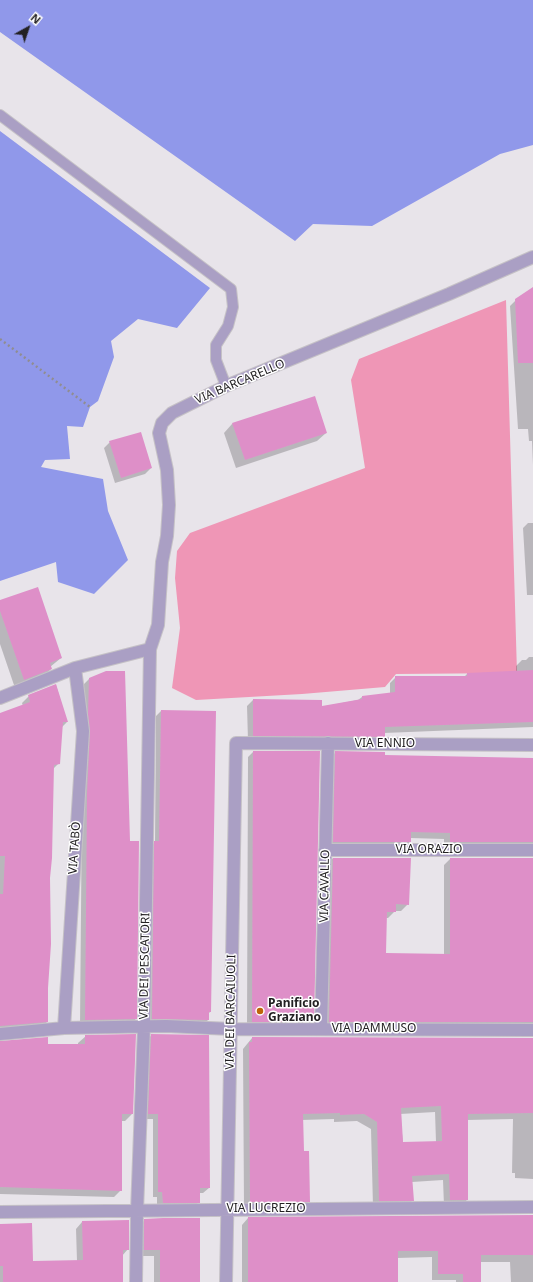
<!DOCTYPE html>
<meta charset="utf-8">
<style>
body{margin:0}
#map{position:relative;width:533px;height:1282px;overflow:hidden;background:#e8e4ea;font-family:"Noto Sans",sans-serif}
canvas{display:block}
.north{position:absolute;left:8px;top:8px;width:40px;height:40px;-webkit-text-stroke:3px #fff;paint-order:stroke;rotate:40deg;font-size:11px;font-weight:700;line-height:16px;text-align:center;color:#232123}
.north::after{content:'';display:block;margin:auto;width:14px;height:18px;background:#232123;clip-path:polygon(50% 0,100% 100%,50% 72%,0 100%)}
</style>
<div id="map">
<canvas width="533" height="1282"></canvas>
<div class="north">N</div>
</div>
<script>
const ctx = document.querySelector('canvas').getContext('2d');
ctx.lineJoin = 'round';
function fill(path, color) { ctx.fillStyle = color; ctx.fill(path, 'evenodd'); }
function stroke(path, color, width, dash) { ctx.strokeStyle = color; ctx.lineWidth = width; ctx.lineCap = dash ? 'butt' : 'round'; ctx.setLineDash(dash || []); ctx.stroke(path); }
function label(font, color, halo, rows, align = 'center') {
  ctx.font = font + ' "Noto Sans",sans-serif'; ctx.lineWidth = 3; ctx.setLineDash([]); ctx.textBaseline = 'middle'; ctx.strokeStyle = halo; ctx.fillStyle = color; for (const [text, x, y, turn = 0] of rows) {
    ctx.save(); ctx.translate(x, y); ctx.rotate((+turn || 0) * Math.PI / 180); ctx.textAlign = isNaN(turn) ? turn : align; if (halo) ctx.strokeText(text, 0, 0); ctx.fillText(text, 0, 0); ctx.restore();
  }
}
fill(new Path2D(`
 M506,300L517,673L396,674L385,687L302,694L196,700L172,688L180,628L175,578L177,551L190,533L365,468L351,380L359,359Z`), '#ef96b6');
fill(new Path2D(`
 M0,0H533V145L500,154L372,226L313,224L295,241L0,32Z
 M0,131L210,288L177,328L138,319L111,341L114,357L98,401L90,407L83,427L67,426L70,459L45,460L41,467L103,479L108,511L128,560L94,594L58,582L56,562L0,581Z`), '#9098ea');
fill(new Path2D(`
 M533,292V465L532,441H529L528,429H518L510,306L516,300Z
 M232,424L326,433L317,441L236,468L224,433Z
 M110,442L151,468L145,474L115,483L104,448Z
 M528,523H533V595H527L523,528Z
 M0,601L61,658L50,667L51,669L42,678L15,688L0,644Z
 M529,657H533V727L384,733V736L379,742L248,741L247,706L253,700L321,707L358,700L362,697L390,694V683L396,677H464L467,674L516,672V666L522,660H526Z
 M89,679L136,1019L130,1024L80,1025L83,685Z
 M56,685L67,722L62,727L59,763L53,769L49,878L47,1022L40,1029L0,1032V714L23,706L22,703L29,696Z
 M161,711L215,712L210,1012L208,1014V1020L203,1025L147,1023L150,847L155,842L156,716Z
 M253,752L313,1021L307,1027L247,1026L248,757Z
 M336,752L384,756L533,759V853L444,849V839L410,838V842L404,849H327L329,759Z
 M333,858L408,904L401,911H395L388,918H386L385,954L444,955V865L451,858H533V1033L323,1028L327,865Z
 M152,1035L209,1188L203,1193H199V1202L193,1208H157V1197H153V1119H143L146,1040Z
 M86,1036L132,1114L125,1121H121V1190L114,1197L0,1194V1042L47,1045H78V1043Z
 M252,1038H533V1179L515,1178V1173H512L513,1119L467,1120V1200L460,1206H444L443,1180L412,1182L413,1200L406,1207H373L371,1129L357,1121L334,1122V1119L302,1120L303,1152L309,1201L303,1208H244L243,1049ZM435,1112L436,1142L403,1143L400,1114Z
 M533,1216V1282H511L510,1262H480V1282H456V1280H432V1257L397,1258V1282H242V1225L248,1218Z
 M145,1220L199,1282H154V1256H138V1226Z
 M82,1222L128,1249L122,1256V1282H0V1225L32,1262L77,1261L76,1229Z`), '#0003');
fill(new Path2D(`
 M533,287V363H518L515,299Z
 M315,396L327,433L245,460L232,423Z
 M141,432L152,468L121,478L109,441Z
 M38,587L62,658L50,663L52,669L24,680L0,611V600Z
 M533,670V722L385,727V737L253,736V699L322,700V706L362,699V696L395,692V676H467V673Z
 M106,671H125L130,841H139L137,1019L85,1020L87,794L90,731L88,714L89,678Z
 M56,684L68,722H63L60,764L54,765L52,858L50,878L51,944L48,988V1022L0,1026V894H3L5,856H0V713L30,702L28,695Z
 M161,710L216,711L211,1012H209V1020L152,1019L154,841H159Z
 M253,751H320L314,1022H252Z
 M335,751L385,752V755L533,758V842H450V833L411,832V842H333Z
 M333,858H411L409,905L396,904V912H387L386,953L450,954V858H533V1022H329Z
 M136,1034L133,1114H122V1191L0,1187V1041L48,1037V1044H85V1035Z
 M151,1034L209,1035L210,1188H200V1203H163L162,1192H158V1114H148Z
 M252,1037L533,1038V1113L468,1114V1200H450L449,1174L412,1176L414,1201H379L377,1122L364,1114L340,1115V1113L303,1114L304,1151H309L310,1202H250L249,1042H252ZM441,1106L442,1141L403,1142L401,1108Z
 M533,1215V1255H481V1282H463V1274H438V1251H398V1282H248V1217Z
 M163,1218H200V1282H160V1250H144V1219Z
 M129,1220V1250H123V1282H3V1266H0V1224L32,1223L33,1261L83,1260L82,1221Z`), '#de8fc8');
const lane = new Path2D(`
 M0,115L231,289L233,307L228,326L216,345V360L226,386`);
const street = new Path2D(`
 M0,698L75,668L150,649
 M325,850H533
 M64,1028L83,731L75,668
 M321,1029L328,743
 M0,1034L64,1028L166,1026L231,1029L533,1030
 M0,1212L533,1207
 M136,1282L137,1211L144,1026L150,649L158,625L162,562L167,536L169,505L167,470L159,433L162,423L172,413L226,386L449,294L533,257
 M226,1282L236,743L533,745`);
stroke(lane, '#c5c1c6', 12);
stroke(street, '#c5c1c6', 14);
stroke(new Path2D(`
 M0,339L90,407`), '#908d91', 2.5, [2, 3]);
stroke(lane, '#aa9fc4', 10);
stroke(street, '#aa9fc4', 12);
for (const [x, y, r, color] of [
 [260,1011,4,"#bf640a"]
]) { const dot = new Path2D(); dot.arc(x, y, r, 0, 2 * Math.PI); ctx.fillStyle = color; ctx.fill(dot); stroke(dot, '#fff', 1.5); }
label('12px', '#232123', '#fff', [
 ["VIA BARCARELLO",240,382,-23],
 ["VIA ENNIO",385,744],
 ["VIA TABÒ",75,848,-86],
 ["VIA ORAZIO",429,850],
 ["VIA CAVALLO",325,886,-89],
 ["VIA DEI PESCATORI",145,966,-89],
 ["VIA DEI BARCAIUOLI",231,1012,-89],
 ["VIA DAMMUSO",374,1029],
 ["VIA LUCREZIO",266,1209]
]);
label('bold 12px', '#232123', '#fff', [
 ["Panificio",268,1004],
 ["Graziano",268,1018]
], 'left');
</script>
